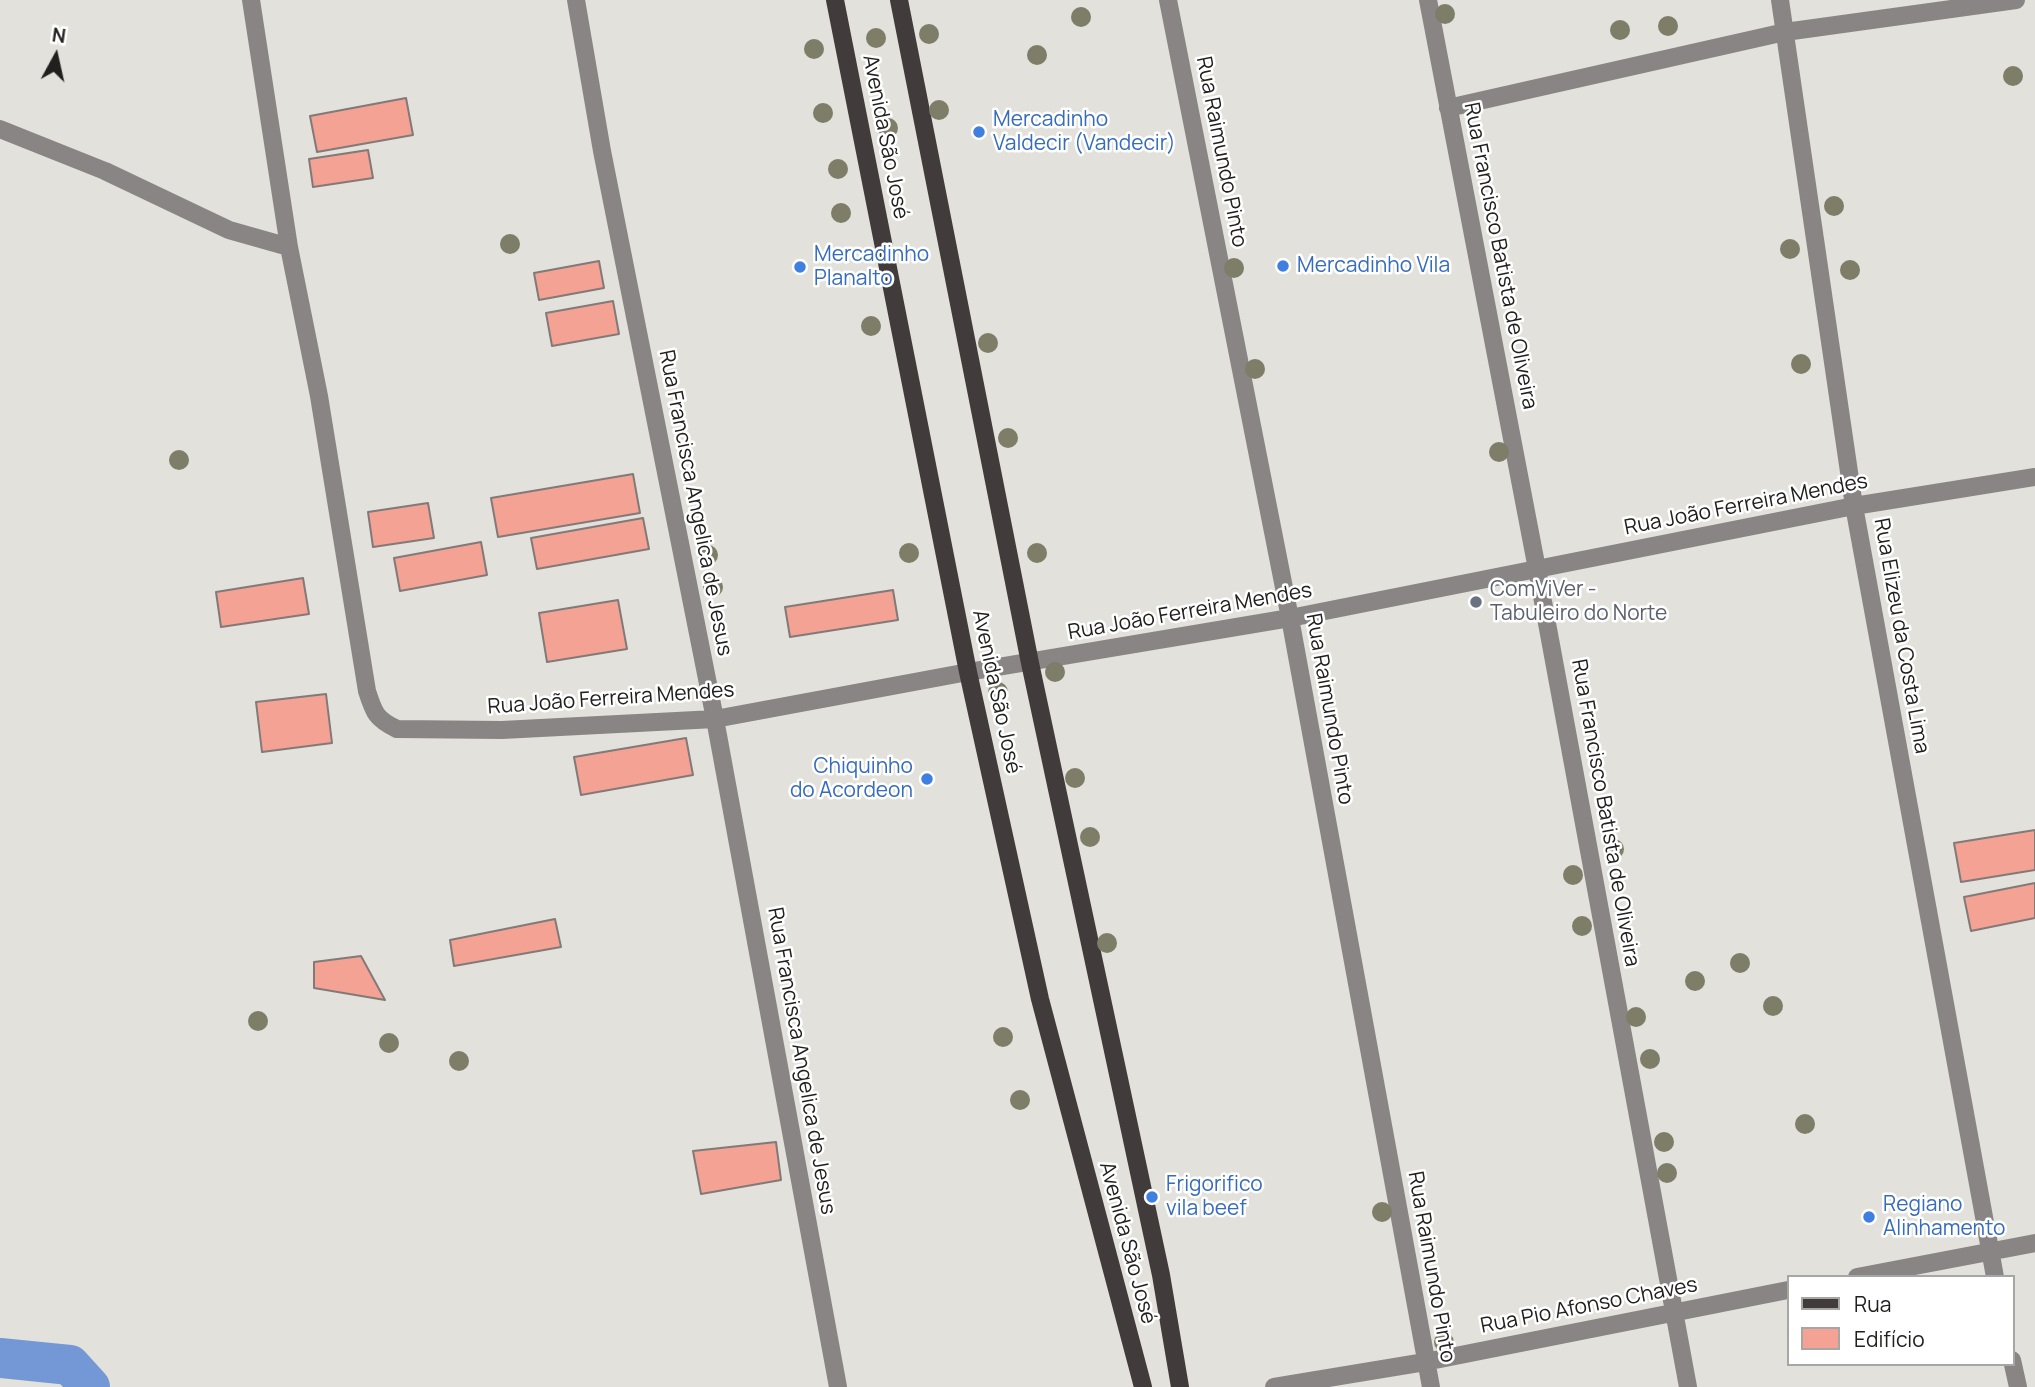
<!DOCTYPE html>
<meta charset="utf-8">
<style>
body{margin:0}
#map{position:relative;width:2035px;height:1387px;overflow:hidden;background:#e3e1db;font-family:Manrope,sans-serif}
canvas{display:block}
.legend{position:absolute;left:1787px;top:1275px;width:228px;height:91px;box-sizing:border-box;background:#fff;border:2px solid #a6a6a5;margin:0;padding:9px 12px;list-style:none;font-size:21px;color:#21201e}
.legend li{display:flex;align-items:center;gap:14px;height:35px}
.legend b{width:35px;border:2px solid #a6a6a5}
.north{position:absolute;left:21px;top:21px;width:70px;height:70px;-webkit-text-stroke:5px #fff;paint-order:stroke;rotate:8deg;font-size:19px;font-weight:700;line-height:28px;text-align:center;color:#21201e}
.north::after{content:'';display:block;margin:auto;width:24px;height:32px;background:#21201e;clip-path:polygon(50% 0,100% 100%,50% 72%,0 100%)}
</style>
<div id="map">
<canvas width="2035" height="1387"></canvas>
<ul class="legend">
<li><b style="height:9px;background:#413c3b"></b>Rua</li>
<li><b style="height:19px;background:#f3a294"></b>Edifício</li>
</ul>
<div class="north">N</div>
</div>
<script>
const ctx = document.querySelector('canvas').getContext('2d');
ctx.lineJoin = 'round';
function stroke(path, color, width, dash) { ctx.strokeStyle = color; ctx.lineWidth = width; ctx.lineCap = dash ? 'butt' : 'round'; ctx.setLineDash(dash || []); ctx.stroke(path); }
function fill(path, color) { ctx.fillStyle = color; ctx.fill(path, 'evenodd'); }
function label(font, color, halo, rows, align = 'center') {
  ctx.font = font + ' Manrope,sans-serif'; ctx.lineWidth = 5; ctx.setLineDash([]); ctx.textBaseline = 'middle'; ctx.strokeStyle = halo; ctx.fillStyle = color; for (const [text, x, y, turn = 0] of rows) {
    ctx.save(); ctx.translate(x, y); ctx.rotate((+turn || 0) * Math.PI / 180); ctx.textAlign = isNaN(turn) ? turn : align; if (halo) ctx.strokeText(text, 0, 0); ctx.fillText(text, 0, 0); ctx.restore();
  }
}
stroke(new Path2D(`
 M0,1358L70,1365L90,1387`), '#7398d5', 40);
const building = new Path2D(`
 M406,98L413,135L317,152L310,116Z
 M368,150L373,178L313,187L309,159Z
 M599,261L604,288L539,300L534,273Z
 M613,301L619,334L552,346L546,313Z
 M633,474L640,513L498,537L491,498Z
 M428,503L434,538L373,547L368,512Z
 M643,518L649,549L537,569L531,538Z
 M481,542L487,575L400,591L394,558Z
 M303,578L309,614L221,627L216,592Z
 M893,590L898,620L790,637L785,607Z
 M618,600L627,649L547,662L539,613Z
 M326,694L332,743L262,752L256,702Z
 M686,738L693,775L581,795L574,757Z
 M2035,830V870L1961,882L1954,843Z
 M2035,883V918L1971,931L1964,897Z
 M555,919L561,947L454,966L450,940Z
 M361,956L385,1000L314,988V962Z
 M776,1142L781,1180L701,1194L693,1151Z`);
fill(building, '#f3a294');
stroke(building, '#817a79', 2);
stroke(new Path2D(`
 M251,0L289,247L319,396L367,691C374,713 376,719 397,729L502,730L715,719L968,672L1290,618L1854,506L2035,477
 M576,0L602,151L715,719L838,1387
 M1168,0L1290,618L1431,1387
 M1428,0L1537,569L1688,1387
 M1780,0L1854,506L1995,1277
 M1448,108L1785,32L2016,0
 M0,129L105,171L229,230L289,247
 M1857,1277L2035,1243
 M2012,1360L2018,1387
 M1274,1387L1425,1362L1788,1290`), '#888584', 18);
stroke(new Path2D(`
 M835,0L968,672L1040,999L1143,1387
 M899,0L1030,663L1161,1275L1180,1387`), '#413c3b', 18);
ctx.fillStyle = '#7d7d68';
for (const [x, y] of [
 [1445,14],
 [1081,17],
 [1668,26],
 [1620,30],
 [929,34],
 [876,38],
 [814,49],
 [1037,55],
 [2013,76],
 [939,110],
 [823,113],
 [888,128],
 [838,169],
 [1834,206],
 [841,213],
 [510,244],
 [1790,249],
 [1234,268],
 [1850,270],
 [871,326],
 [988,343],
 [1801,364],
 [1255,369],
 [1008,438],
 [1499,452],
 [179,460],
 [909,553],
 [1037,553],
 [708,555],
 [713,587],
 [1055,672],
 [998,692],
 [1075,778],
 [1090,837],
 [1614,849],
 [1573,875],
 [1582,926],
 [1107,943],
 [1740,963],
 [1695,981],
 [1773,1006],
 [1636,1017],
 [258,1021],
 [1003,1037],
 [389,1043],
 [1650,1059],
 [459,1061],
 [1020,1100],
 [1805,1124],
 [1664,1142],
 [1667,1173],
 [1382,1212],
 [1444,1342]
]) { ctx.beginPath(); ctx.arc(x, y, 10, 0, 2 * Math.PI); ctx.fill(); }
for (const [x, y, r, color] of [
 [979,132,7,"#3f7fe0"],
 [1283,266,7,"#3f7fe0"],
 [800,267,7,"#3f7fe0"],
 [1476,602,7,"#6b7280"],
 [927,779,7,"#3f7fe0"],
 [1152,1197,7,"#3f7fe0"],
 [1869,1217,7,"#3f7fe0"]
]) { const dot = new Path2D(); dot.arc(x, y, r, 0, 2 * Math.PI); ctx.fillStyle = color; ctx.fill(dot); stroke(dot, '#fff', 2.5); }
label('21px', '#366cbe', '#fff', [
 ["Mercadinho",993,120],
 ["Valdecir (Vandecir)",993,144],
 ["Mercadinho",814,255],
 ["Planalto",814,279],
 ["Mercadinho Vila",1297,266],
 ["Chiquinho",913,767,"right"],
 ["do Acordeon",913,791,"right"],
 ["Frigorifico",1166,1185],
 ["vila beef",1166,1209],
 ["Regiano",1883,1205],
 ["Alinhamento",1883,1229]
], 'left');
label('21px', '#21201e', '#fff', [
 ["Avenida São José",885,137,79],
 ["Rua Raimundo Pinto",1221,152,79],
 ["Rua Francisco Batista de Oliveira",1500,256,79],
 ["Rua Francisca Angelica de Jesus",695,503,79],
 ["Rua João Ferreira Mendes",1746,505,-11],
 ["Rua João Ferreira Mendes",1190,612,-10],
 ["Rua Elizeu da Costa Lima",1901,636,80],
 ["Avenida São José",996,692,78],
 ["Rua João Ferreira Mendes",611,699,-4],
 ["Rua Raimundo Pinto",1329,709,80],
 ["Rua Francisco Batista de Oliveira",1605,813,80],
 ["Rua Francisca Angelica de Jesus",801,1061,80],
 ["Avenida São José",1127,1243,75],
 ["Rua Raimundo Pinto",1431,1267,80],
 ["Rua Pio Afonso Chaves",1589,1306,-11]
]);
label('21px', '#5b616d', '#fff', [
 ["ComViVer -",1490,590],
 ["Tabuleiro do Norte",1490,614]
], 'left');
</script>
